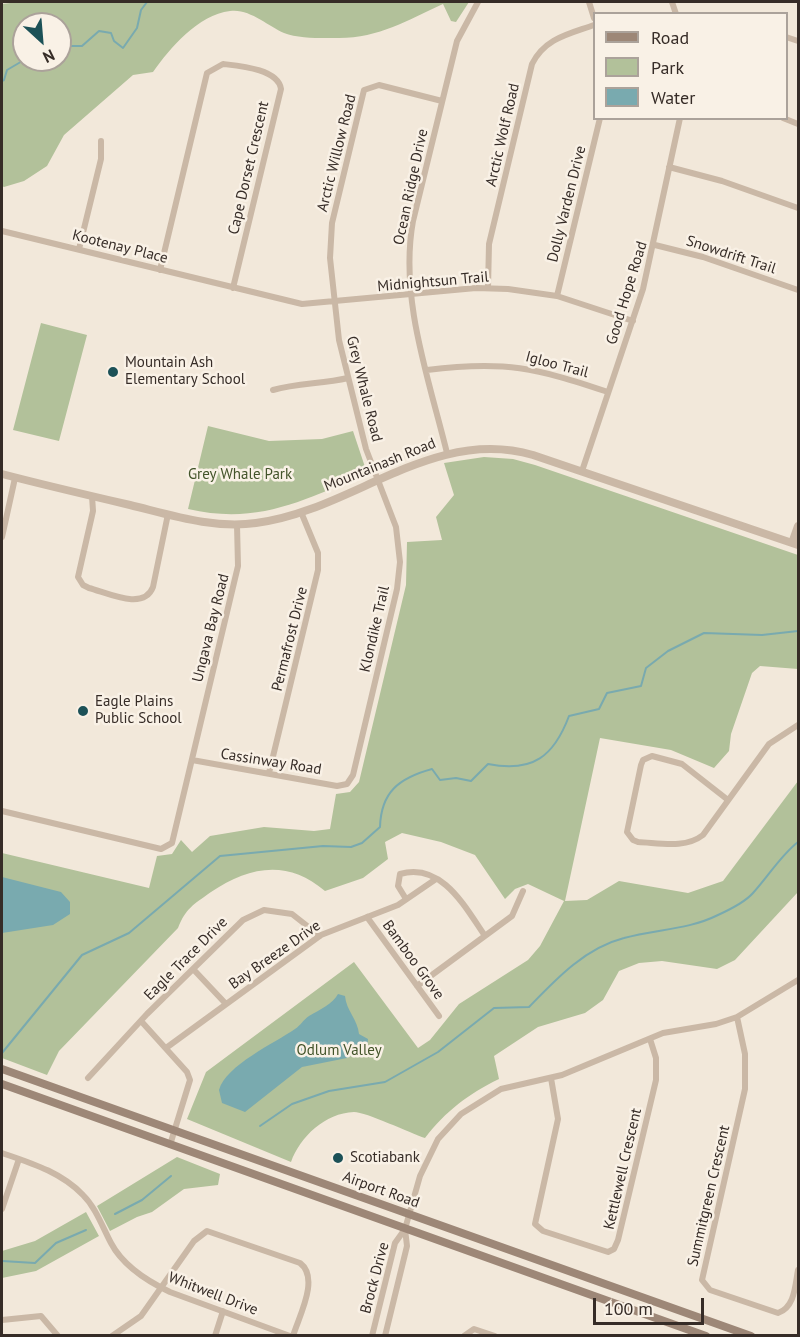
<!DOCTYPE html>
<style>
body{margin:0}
#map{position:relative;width:800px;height:1337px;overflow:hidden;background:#f2e8da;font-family:"PT Sans",sans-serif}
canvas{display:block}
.frame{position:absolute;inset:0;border:3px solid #362c27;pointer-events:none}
.legend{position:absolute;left:593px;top:12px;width:195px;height:108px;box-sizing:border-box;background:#f9f1e6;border:2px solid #aba29a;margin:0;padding:8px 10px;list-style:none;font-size:18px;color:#362c27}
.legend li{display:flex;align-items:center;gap:12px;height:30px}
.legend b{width:30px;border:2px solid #aba29a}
.north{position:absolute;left:12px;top:12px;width:60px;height:60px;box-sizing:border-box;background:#f9f1e6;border:2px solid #aba29a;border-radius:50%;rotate:154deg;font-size:16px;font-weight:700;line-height:24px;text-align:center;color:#362c27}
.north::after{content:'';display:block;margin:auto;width:21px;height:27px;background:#1c5157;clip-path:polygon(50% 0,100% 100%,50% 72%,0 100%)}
.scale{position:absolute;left:593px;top:1298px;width:111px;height:27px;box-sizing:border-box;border:3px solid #362c27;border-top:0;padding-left:8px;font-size:18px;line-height:21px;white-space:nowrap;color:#362c27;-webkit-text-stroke:4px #f9f1e6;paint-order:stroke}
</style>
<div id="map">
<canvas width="800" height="1337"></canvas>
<div class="frame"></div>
<ul class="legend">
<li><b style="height:8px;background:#9d8777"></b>Road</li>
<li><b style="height:16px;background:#b2c19a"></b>Park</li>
<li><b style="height:16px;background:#79aaaf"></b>Water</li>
</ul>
<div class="north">N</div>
<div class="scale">100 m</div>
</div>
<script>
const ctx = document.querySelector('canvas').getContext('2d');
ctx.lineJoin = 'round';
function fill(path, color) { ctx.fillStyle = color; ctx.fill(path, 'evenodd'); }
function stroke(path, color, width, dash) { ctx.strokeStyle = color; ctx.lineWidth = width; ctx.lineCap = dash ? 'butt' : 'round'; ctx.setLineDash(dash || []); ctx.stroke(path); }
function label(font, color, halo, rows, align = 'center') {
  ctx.font = font + ' "PT Sans",sans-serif'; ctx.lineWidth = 5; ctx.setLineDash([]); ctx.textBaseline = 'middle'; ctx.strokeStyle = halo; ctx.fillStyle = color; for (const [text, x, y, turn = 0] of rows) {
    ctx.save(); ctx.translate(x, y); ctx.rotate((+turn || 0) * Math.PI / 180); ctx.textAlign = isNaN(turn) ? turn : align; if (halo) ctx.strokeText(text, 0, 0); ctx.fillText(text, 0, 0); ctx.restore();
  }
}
fill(new Path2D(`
 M18,2H469L456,22L451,21L443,4C408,20 379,38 339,38C324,38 299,39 284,33C268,26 249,8 230,11C198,15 170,48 153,72L133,75L64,135L47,166L24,181L4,187L2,186V4ZM24,24H60V60H24Z
 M41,323L87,335L59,441L13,430Z
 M208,426L269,441L322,439L353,431L366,470L364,475C302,501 257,525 188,509Z
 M484,457L513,459L535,465L798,555V669L760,666L752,673L731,734L729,751L714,768L671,750L600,738L565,901L587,900L619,881L688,893L723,881L798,781V892L735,960L717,969L662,961L639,963L619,971L603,1000L585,1013L538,1027L494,1056L499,1079C468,1094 446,1111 425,1138C410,1133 366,1112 354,1112C325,1113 300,1137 291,1162L187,1119L206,1072L354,962L418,1048L430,1040L459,1004L528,960L540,946L564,901L528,884L515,889L505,899L475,855L441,842L402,833L385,842L388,859L363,878L325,891C288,859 249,866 211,892C193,905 186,908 178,928L59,1051L47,1075L2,1058V853L149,888L157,856L172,854L181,840L192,852L210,836L264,827L314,831L330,829L336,794L350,792L359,782L406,585L407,542L442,540L436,517L454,495L444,463Z
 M177,1157L220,1174L218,1185L184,1189L152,1212L137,1217L110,1231L97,1206Z
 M86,1212L99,1236L36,1271L2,1278V1251L35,1241Z`), '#b2c19a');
fill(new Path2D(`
 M2,877L61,892L70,902V914L53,925L2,933Z
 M338,994L345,996C346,1010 358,1020 359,1034L368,1039L367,1050L356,1052L347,1058L302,1067L245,1112L222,1103L219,1090C226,1065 275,1043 295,1029C301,1025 303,1020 309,1016C319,1010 333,1004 338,994Z`), '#79aaaf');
stroke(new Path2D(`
 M60,46H82L99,31L111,33L114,41L123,48L137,28L141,10L147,2
 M2,81L4,80L7,70L24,60
 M2,1053L82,955L129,933L220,856L323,846L351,847L362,843L380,827C381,792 399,778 432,769L440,780L456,778L471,781L488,764C533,773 554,756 569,716L599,709L607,693L641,686L646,668L668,651L704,633L762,635L798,631
 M260,1126L292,1104L329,1091L385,1082L438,1052L494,1008L529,1007C556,979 585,948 624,938C656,929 688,930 718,915C729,910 745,902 753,893C768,877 780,856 798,842
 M115,1214L142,1200L171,1176
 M2,1261L35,1263L56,1243L86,1230`), '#79aaaf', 2);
stroke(new Path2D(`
 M589,2L594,18
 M672,2L676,14
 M786,37L798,41
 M783,118L798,124
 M669,167L722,181L798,208
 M2,231L302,304L476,288L508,289L557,296L633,321
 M655,245L703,257L798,290
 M79,249L101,159V141
 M160,270L207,73L223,64C240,66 278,69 281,89L233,288
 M488,288L489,244L532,64C545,38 569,34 594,25
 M557,296L600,118
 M427,370C505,360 536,368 608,392
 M273,390C298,383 322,384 348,378
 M447,453C429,379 399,298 413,221L457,41L478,2
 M582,471L643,289L680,118
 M92,496L93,511L78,577L83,585L89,588C108,593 144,611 153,587L168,514
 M2,537L15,478
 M192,760L337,786L347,784L353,775L397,589L400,562L396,527L366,449L339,340L330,258L332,223L364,90L379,85L442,101
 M269,773L318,570V553L301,512
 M728,800L682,764L652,756L643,760L641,765L627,832L633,840L638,842C660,843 685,849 703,835L769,744L798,725
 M2,811L161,849L172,843L238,566L237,525
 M406,899L398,886L400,874C442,862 465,907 485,936
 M367,917L439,1016
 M194,970L226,1004
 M417,986L512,916L523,891
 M737,1017L745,1054V1089L702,1280L710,1290L778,1313C795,1307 795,1286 798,1270
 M141,1021L187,1072L190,1080L170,1145
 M166,1048L321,935L398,905L436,879
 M88,1078L147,1014L243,920L264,910L292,914L320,936
 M551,1078L558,1119L535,1224L543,1231L608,1252L614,1249L618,1240L656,1080V1058L650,1039
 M2,1153C31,1163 61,1172 83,1195C96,1208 102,1226 111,1243C123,1266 147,1281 170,1292L290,1336
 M2,1209L19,1159
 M2,1320L41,1316L58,1336
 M112,1336L141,1316L194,1241L207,1231L300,1263C320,1278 299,1316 293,1336
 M215,1336L223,1311
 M372,1336L395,1243L405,1229L420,1176L438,1139L461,1114L501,1089L562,1075L663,1033L716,1024L737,1017L798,980
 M385,1336L407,1246L405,1229
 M464,1336L474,1329L495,1336`), '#cab8a6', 6);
stroke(new Path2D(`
 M2,474C44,485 87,495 130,505C171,515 213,529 256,523C352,511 432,426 533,455L798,545
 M792,543L798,526`), '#cab8a6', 8);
stroke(new Path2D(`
 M2,1069L751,1336
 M2,1084L706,1336`), '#9d8777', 8);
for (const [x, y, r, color] of [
 [113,372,6,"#1c5157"],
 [83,711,6,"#1c5157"],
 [338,1158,6,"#1c5157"]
]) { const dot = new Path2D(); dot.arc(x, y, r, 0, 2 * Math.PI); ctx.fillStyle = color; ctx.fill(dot); stroke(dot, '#f9f1e6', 2); }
label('15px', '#362c27', '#f9f1e6', [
 ["Arctic Wolf Road",503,135,-77],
 ["Arctic Willow Road",337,153,-76],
 ["Cape Dorset Crescent",249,168,-77],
 ["Ocean Ridge Drive",411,187,-78],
 ["Dolly Varden Drive",567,204,-76],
 ["Kootenay Place",120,247,14],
 ["Snowdrift Trail",731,255,18],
 ["Midnightsun Trail",433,282,-5],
 ["Good Hope Road",627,293,-73],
 ["Igloo Trail",557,365,15],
 ["Grey Whale Road",364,389,76],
 ["Mountainash Road",380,465,-22],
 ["Ungava Bay Road",211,628,-76],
 ["Klondike Trail",375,629,-77],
 ["Permafrost Drive",290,639,-76],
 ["Cassinway Road",271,762,9],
 ["Bay Breeze Drive",275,955,-35],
 ["Eagle Trace Drive",186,959,-45],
 ["Bamboo Grove",413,960,54],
 ["Kettlewell Crescent",623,1169,-77],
 ["Airport Road",381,1190,20],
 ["Summitgreen Crescent",709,1196,-77],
 ["Brock Drive",375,1278,-75],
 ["Whitwell Drive",213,1294,21]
]);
label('15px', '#362c27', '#f9f1e6', [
 ["Mountain Ash",125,363],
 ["Elementary School",125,380],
 ["Eagle Plains",95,702],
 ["Public School",95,719],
 ["Scotiabank",350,1158]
], 'left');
label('15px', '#43542a', '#f9f1e6', [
 ["Grey Whale Park",240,475],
 ["Odlum Valley",339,1051]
]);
</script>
